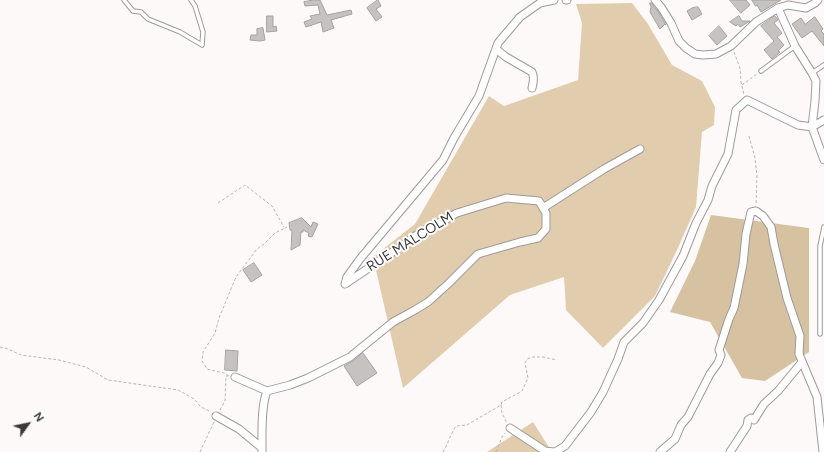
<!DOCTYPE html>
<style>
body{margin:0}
#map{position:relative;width:824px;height:452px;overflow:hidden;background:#fef9f9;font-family:Figtree,sans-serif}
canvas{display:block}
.north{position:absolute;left:8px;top:404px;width:40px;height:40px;-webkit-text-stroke:3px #fff;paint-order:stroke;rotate:57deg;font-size:11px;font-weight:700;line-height:16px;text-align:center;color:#3b3939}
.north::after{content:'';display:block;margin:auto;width:14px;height:18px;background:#3b3939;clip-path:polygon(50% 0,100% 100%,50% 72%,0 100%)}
</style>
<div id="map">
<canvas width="824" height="452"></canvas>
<div class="north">N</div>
</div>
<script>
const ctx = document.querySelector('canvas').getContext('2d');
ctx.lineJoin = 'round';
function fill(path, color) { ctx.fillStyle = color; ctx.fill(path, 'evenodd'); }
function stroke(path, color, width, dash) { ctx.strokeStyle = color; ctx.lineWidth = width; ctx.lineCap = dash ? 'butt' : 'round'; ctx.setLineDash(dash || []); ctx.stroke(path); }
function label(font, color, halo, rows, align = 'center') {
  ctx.font = font + ' Figtree,sans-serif'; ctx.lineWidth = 4; ctx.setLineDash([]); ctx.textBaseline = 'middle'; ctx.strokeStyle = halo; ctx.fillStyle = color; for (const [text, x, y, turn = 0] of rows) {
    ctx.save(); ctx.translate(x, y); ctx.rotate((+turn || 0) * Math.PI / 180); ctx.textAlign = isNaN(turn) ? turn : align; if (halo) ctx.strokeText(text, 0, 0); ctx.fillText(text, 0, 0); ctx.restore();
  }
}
fill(new Path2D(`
 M632,3L648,24L672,65L702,81L715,107L714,125L702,132L696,207L677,250L655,296L603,348L566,310L564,277L510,295L403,388L373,257L415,224L489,96L504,106L578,80L582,23L576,4Z
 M533,422L552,452H487Z`), '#e1cdad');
fill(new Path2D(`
 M711,215L809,228V352L765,381L742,378L710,322L670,312L695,261Z`), '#d6c1a1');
const building = new Path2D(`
 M314,0H320L327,15L351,10L352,14L331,20L334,28L323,32L321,22L306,27L304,22L312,19L310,16L320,14L318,5L305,6L304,2Z
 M378,0L381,6L376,9L382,17L376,21L367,8Z
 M730,0H746L750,5L741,13Z
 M752,0H781L761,12L757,5L756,6Z
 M650,3H651L657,10L666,25L665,24L660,29L650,12L651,7Z
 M698,7L702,14L692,20L687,11L692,8Z
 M267,16H273V27L276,26L277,31L267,32Z
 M739,16L742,21H750L740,27L738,24L736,26L730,22Z
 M775,16L778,20L774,23L782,33L777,37L784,45L778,51L780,52L772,59L764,50L774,41L761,26Z
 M815,17L823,29L821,31L824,34V46L812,31L802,38L792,24L801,18L805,24Z
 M719,26L727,36L717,45L709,36Z
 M263,28L265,40L260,41L250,40L251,35H257V29Z
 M302,218L311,227L313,222L318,224L312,237L308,236L309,233L303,230V232H301L300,245L291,250L292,230H290L289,223Z
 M254,263L262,275L251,282L243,270Z
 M226,350L238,351L237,371L225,370Z
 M363,353L377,373L357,386L344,366L353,361Z`);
fill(building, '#c6c2c0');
stroke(building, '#a5a19f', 1);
const service = new Path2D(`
 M124,0L133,11L141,12L148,19L180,32L202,45L203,32L195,6L191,0
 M761,71L795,46
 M812,73L824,65
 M820,334V246L824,227`);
const minor = new Path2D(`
 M566,0H567
 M655,0L661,7L671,23L679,41L686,48L695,54L703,55L716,54L731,46L756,22L778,8L788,5L806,8L815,3L818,0
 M778,8L795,46L812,73L816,81L815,101L812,127L824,160
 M496,49L506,57L532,72C535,78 533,83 532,88
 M543,208L604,169L640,149
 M235,377L267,391L290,385L308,378L350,357L393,322L415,310L428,302L448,284L478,254L520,242L538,238L546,229V213L539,201L506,198L457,213L415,236L406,243L345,284L347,277L360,259L443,160L454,138L479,96L498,43L520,17L540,3L554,0
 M216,416L239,429L262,448V452
 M510,428L545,451L554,452
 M262,448C262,432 261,406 267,391
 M555,452L565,446L591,412L603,392L618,359L624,342L643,323L659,300L683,256L696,223L708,200L712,186L728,154L736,110L747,100L798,125L812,127L824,120
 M660,452L675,439L681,425L688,417L710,374L718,363L721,355L719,350L729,319L734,308L743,264L746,234L751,212L756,211L763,216L771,227L774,244L787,298L800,336L799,354L817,397L823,452
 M730,452L747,426L748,420L751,418L754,420L764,404L778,391L802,362`);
stroke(service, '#9f9a99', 5.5);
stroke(minor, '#9f9a99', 9);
stroke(new Path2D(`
 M734,52L740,68L741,82L744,95
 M742,85L757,74
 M749,136L755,158L757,176L756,205
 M218,203L245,185L272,206L284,227
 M0,347L8,349L21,355L59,360L86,367L108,380L178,390L194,399L201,407L211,412
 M229,376L224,373L207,369L202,361L203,352L215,333L219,318L236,277L257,249L264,244L275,233L287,227
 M501,405L502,413L507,423
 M220,410L225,401L226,376H228
 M200,452L214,422
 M443,452C448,444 451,433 456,426L467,425L501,405L502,402L522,391L528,378L525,363L527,359L533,357H543L557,360
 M496,452L502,437L505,433`), '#b9b5b5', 1, [3, 2]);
stroke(service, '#fff', 3.5);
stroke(minor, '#fff', 7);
label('14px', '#3b3939', '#fff', [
 ["RUE MALCOLM",410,242,-32]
]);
</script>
